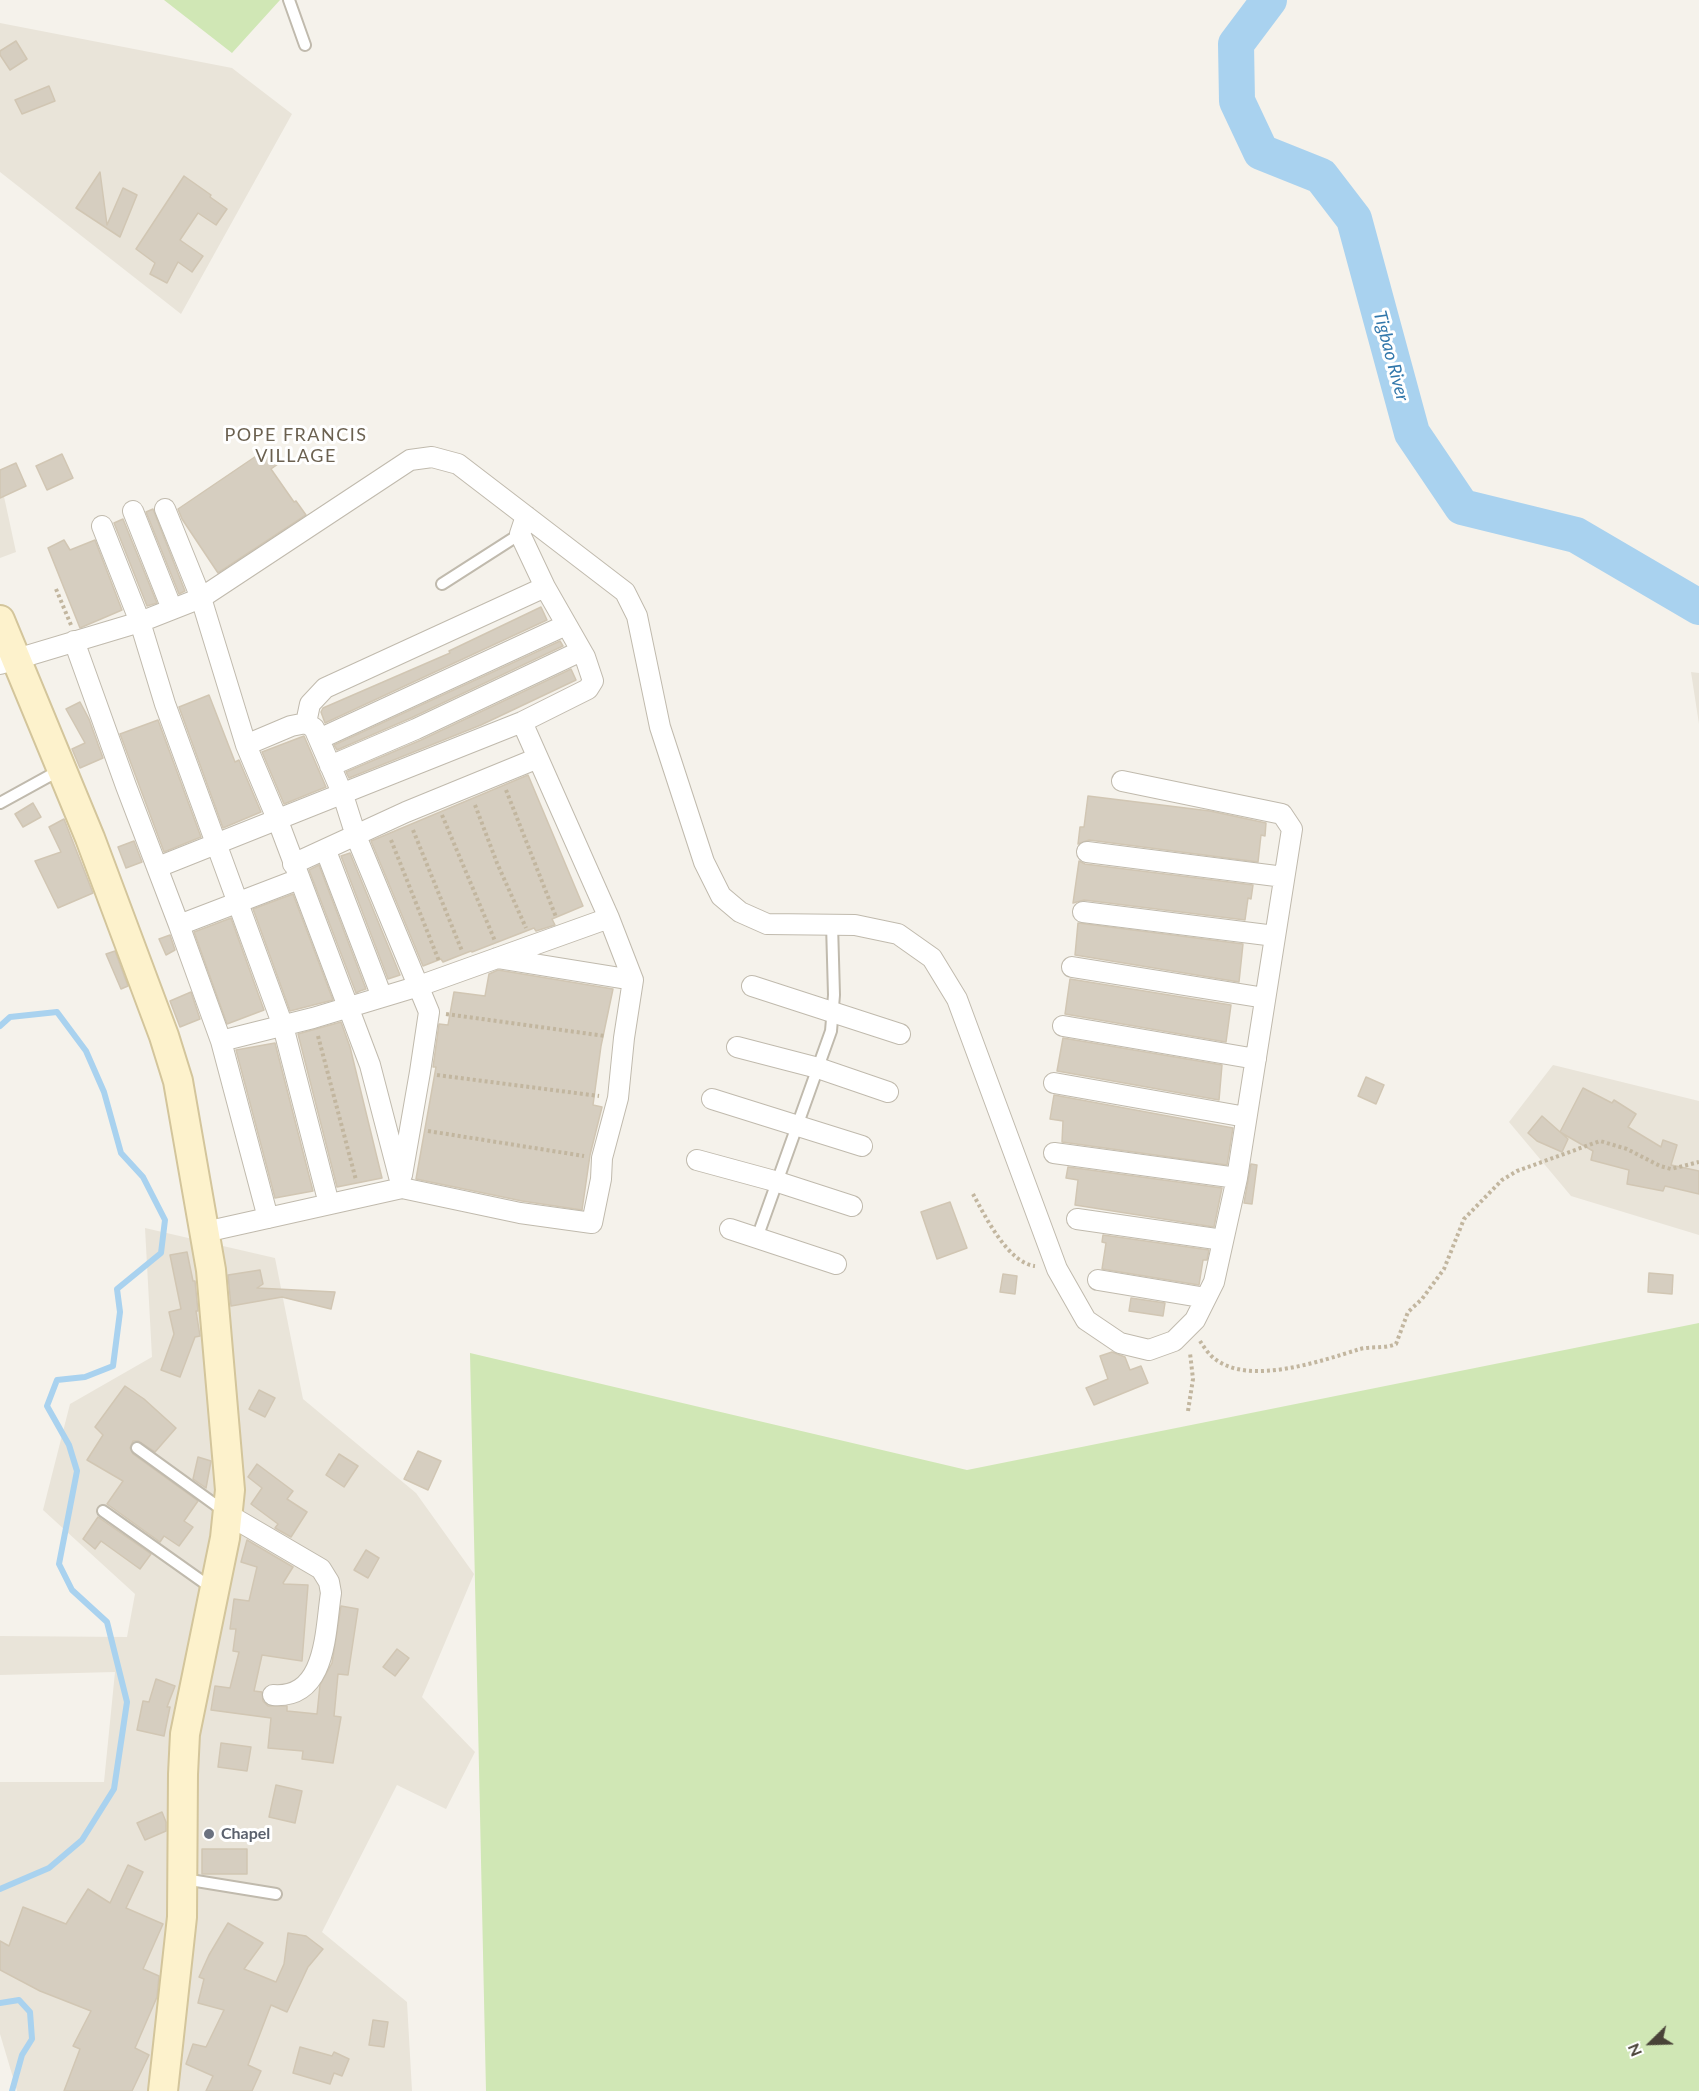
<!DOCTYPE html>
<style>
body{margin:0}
#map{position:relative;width:1699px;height:2091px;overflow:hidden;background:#f5f2eb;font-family:Lato,sans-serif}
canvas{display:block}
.north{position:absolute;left:1621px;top:2013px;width:60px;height:60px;-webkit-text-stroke:4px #fff;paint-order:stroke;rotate:247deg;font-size:16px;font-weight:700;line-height:24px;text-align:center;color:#494338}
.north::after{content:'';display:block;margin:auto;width:21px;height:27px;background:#494338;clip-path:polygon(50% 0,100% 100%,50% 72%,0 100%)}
</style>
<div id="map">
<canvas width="1699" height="2091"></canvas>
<div class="north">N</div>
</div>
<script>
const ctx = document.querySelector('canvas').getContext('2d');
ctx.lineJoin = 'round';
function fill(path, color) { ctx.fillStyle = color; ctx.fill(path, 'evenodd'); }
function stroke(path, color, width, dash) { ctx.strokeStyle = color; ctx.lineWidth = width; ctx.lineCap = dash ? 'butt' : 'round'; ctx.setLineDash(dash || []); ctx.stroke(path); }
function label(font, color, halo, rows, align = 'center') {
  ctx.font = font + ' Lato,sans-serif'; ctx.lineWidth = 6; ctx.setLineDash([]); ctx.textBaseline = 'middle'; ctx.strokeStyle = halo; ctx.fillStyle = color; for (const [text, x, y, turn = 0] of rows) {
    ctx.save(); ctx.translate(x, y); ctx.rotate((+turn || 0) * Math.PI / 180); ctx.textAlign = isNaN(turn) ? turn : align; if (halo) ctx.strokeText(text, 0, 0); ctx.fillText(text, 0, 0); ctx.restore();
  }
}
fill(new Path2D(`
 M0,23L232,68L292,114L181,314L0,172Z
 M0,478L16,552L0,558Z
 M1691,672L1699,673V724Z
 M1553,1065L1699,1101V1235L1571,1196L1509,1122Z
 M145,1228L275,1258L303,1399L416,1493L474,1574L422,1697L475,1752L446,1809L397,1785L322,1932L407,2002L412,2091H17L0,2034V1782H104L115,1672L0,1675V1636L127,1637L135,1594L43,1510L70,1404L152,1357Z`), '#e9e4d9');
fill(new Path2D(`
 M164,0H280L232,53Z
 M1699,1323V2091H486L470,1353L967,1470Z`), '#d0e7b5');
stroke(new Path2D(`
 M0,1026L10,1017L57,1012L86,1051L104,1092L121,1153L143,1177L165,1220L161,1253L117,1289L120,1312L113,1366L85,1377L57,1380L47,1406L69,1445L77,1471L59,1564L72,1590L107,1622L127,1702L114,1789L82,1840L49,1868L0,1889
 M0,2003L19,2000L30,2012L32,2039L22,2055L12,2091`), '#a9d2ef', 6);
stroke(new Path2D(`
 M1269,0L1236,44L1237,101L1261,152L1321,176L1354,219L1412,433L1462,507L1576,535L1699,607`), '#a9d2ef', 36);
const building = new Path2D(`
 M16,41L27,59L10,70L0,55V51Z
 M49,86L55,101L22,114L15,100Z
 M100,172L107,225L123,188L137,195L120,237L76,208Z
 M184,176L211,195L210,197L227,209L216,225L198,213L180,240L203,256L192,272L178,262L167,283L150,274L155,263L136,249Z
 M268,448L278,464L271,469L294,502L296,501L306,515L218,573L182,519L178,509Z
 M62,454L73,478L47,490L36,466Z
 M16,463L26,486L0,498V470Z
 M153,509L185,591L179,594L146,512Z
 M123,519L157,603L147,606L114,523Z
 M64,540L70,550L95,540L122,610L80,628L48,548Z
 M541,607L547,620L325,723L321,712L323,708L450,653L449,651Z
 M560,641L563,646L411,718L337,750L334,745Z
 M571,669L576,680L481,725L349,778L346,772L421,740Z
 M209,695L235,762L239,760L261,812L223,828L179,707Z
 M80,702L89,719L103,758L80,768L72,749L85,743L66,709Z
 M158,720L201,837L164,852L120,734Z
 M304,736L326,787L284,804L262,752Z
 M528,775L583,906L552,919L555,925L536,931L534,928L472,952L471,951L443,962L441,959L423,966L371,841Z
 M1088,796L1210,811L1266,823L1265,836L1261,835L1258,862L1089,840L1078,844L1080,827H1084Z
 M33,803L41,817L23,827L15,814Z
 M64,819L93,893L58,908L35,861L61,852L49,827Z
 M134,841L142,862L126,868L118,847Z
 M350,853L400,975L388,979L341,856Z
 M1079,861L1085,864L1253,885L1251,899L1248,898L1245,920L1084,900L1073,903Z
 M319,865L366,989L360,991L356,993L309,870Z
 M293,894L333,1000L290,1011L253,909Z
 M231,918L264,1010L227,1024L194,932Z
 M1078,923L1243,944L1239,982L1075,955Z
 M170,935L175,950L166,955L159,939Z
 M115,951L128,986L121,989L106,954Z
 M498,970L613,989L601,1046L593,1105L602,1107L590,1155L582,1210L522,1201L416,1179L436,1067H433L439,1024L448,1025L454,992L485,996L489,974Z
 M1070,979L1231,1005L1226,1042L1065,1014Z
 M191,992L200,1019L180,1027L170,1001Z
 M341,1022L350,1047L382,1178L337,1187L298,1034Z
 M1063,1038L1222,1065L1219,1100L1057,1071Z
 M275,1043L313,1191L275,1198L236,1050Z
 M1366,1077L1384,1085L1376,1104L1358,1096Z
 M1583,1088L1612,1103L1614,1100L1636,1114L1628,1127L1661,1147L1663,1140L1677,1145L1671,1165L1699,1171V1194L1665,1186L1663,1191L1627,1184L1629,1170L1591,1160L1593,1151L1560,1132Z
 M1054,1095L1233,1128L1227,1165L1062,1142L1063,1121L1050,1119Z
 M1542,1116L1568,1139L1562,1152L1537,1141L1528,1133Z
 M1251,1164L1257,1165L1252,1204L1244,1203Z
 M1068,1167L1222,1188L1214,1227L1075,1205L1078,1180L1066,1178Z
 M950,1202L967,1248L937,1259L921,1212Z
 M1103,1235L1209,1250L1207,1260H1203L1199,1285L1102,1269L1106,1243L1102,1242Z
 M187,1252L193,1281H195L198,1311H196L200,1336L195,1337L180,1377L161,1370L174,1334L169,1312L181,1309L170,1255Z
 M260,1270L263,1284L257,1288L335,1292L331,1309L282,1297L231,1306L228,1275Z
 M1649,1273L1673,1275L1672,1294L1648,1292Z
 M1003,1274L1017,1276L1015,1294L1000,1292Z
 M1131,1298L1165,1303L1163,1316L1129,1311Z
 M1112,1352L1125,1357L1130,1370L1141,1366L1148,1383L1094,1405L1086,1388L1108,1379L1100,1356Z
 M125,1386L144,1399L176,1428L155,1452L138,1441H133L130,1448L133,1454L198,1501L184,1521L193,1527L179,1546L164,1536L160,1542L107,1504L123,1481L87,1460L103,1435L95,1427Z
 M259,1390L275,1398L265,1417L249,1409Z
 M418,1451L441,1461L428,1490L404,1479Z
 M339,1454L358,1466L344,1487L326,1475Z
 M198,1457L211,1461L206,1488L193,1479Z
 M257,1464L293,1491L287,1499L307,1512L291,1537L275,1528L278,1524L251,1504L262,1488L248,1477Z
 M98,1517L151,1554L140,1569L101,1541L95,1549L83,1539Z
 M247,1540L293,1567L283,1583L284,1584L308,1585L302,1661L262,1655L254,1691L262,1692L263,1701L268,1706H287V1711L317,1714L320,1685L332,1663L341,1606L358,1609L348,1675L338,1674L334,1716L341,1717L333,1763L302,1759L303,1751L268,1748L271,1718L211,1710L215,1686L230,1688L239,1652L233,1651L236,1629H230L234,1599L249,1601L257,1567L241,1562Z
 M366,1550L379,1558L368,1578L354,1570Z
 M397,1649L409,1658L395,1676L383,1667Z
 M156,1679L175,1686L167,1707H170L164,1736L137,1730L143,1701L149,1702Z
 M221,1743L251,1747L247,1771L218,1767Z
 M276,1785L302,1791L295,1823L269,1817Z
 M162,1812L166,1822V1831L145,1840L137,1823Z
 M202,1849H247V1874H202Z
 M128,1865L143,1872L126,1908L163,1924L143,1969L159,1976L157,1997L135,2048L149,2055L132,2091H64L80,2049L73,2046L91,2011L40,1991L0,1970V1941L9,1946L23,1907L66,1924L88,1889L110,1903Z
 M228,1923L263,1943L244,1969L276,1982L284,1964L288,1933L306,1936L323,1949L308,1967L287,2012L271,2005L248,2065L261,2071L252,2091H206L213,2076L186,2064L193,2044L206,2047L224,2010L198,2003L204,1979L199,1977L209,1955Z
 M373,2020L388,2022L384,2047L369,2045Z
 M300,2047L332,2056L334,2052L349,2059L342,2076L334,2073L330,2084L293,2073Z`);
fill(building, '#d6cec0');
stroke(building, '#d1c6b3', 1.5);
const lane = new Path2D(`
 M289,0L305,45
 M442,584L520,534
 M0,803L60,770
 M757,1238L831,1031L834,995L832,924
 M137,1448L224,1511
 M103,1511L213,1589
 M184,1879L276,1894`);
const street = new Path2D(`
 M165,509L201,598L246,745L278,821L370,1065L402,1188
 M133,511L172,609
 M102,526L140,622L165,704L283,1026L329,1204
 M74,641L126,786L179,925
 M0,664L140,622L201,598L410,460L432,457L458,464L625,592L637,616L660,727L704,862L721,896L740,912L767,924L855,925L898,934L932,958L957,999L1057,1269L1086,1320L1120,1343L1149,1350L1174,1341L1195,1320L1214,1282L1237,1178L1292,829L1282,814L1122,781
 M306,723L310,704L325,688L545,587
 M319,739L566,625
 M246,745L291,726L306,723L314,728L343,795L356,836L429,1012L420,1072L402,1175
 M330,766L416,729L581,651
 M326,851L382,997
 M1087,852L1284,877
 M293,864L406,812L538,758
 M158,867L522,722L588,689L593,681L585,657L545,587L520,534L526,516
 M1083,912L1275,936
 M497,958L633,980
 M1072,967L1265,998
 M752,986L900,1034
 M1063,1026L1256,1059
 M221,1041L313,1018L419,986L609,918
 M737,1047L818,1068L888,1092
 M1054,1083L1246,1117
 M712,1099L862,1146
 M1054,1153L1237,1178
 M697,1160L778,1182L852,1206
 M268,1218L221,1041L179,925L299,879
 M1077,1219L1223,1240
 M730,1229L836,1264
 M205,1232L402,1188L520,1213L592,1223L601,1179L602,1158L618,1098L624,1038L633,980L609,918L522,722
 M1098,1280L1206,1298
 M227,1514L321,1569L329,1582L331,1593C325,1631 327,1699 273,1695`);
const secondary = new Path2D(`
 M0,620L90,838L164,1036L178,1081L211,1270L230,1490L225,1538L185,1734L183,1774L182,1917L163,2091`);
stroke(lane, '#c0baad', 14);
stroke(street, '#c0baad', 22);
stroke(secondary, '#d3c59b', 32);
stroke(new Path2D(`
 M56,589L71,625
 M506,790L556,917
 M475,805L497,863L526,928
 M442,815L495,941
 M413,830L462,951
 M391,840L439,961
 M446,1014L605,1036
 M318,1036L356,1180
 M437,1075L599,1096
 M428,1131L584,1156
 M973,1194C985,1216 1008,1263 1035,1266
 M1200,1341C1204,1347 1209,1355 1215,1359C1250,1386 1321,1361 1360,1349C1372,1346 1384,1349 1396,1344L1408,1312L1422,1299L1444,1269L1464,1219L1502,1180L1517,1171L1600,1141L1627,1149L1660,1166L1671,1169L1699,1162
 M1188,1411L1193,1379L1190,1353`), '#c2b69f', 4, [3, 3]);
stroke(lane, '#fff', 10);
stroke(street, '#fff', 20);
stroke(secondary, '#fdf2cc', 28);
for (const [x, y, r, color] of [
 [209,1834,6,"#6b7280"]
]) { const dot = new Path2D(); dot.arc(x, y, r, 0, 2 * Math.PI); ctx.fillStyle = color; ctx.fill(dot); stroke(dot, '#fff', 2); }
label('bold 16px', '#5b616d', '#fff', [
 ["Chapel",221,1834]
], 'left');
label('italic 18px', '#3177ab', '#fff', [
 ["Tigbao River",1391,356,75]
]);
ctx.letterSpacing = '1.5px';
label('18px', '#6b6150', '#fff', [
 ["POPE FRANCIS",296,435],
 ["VILLAGE",296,456]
]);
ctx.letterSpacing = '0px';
</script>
